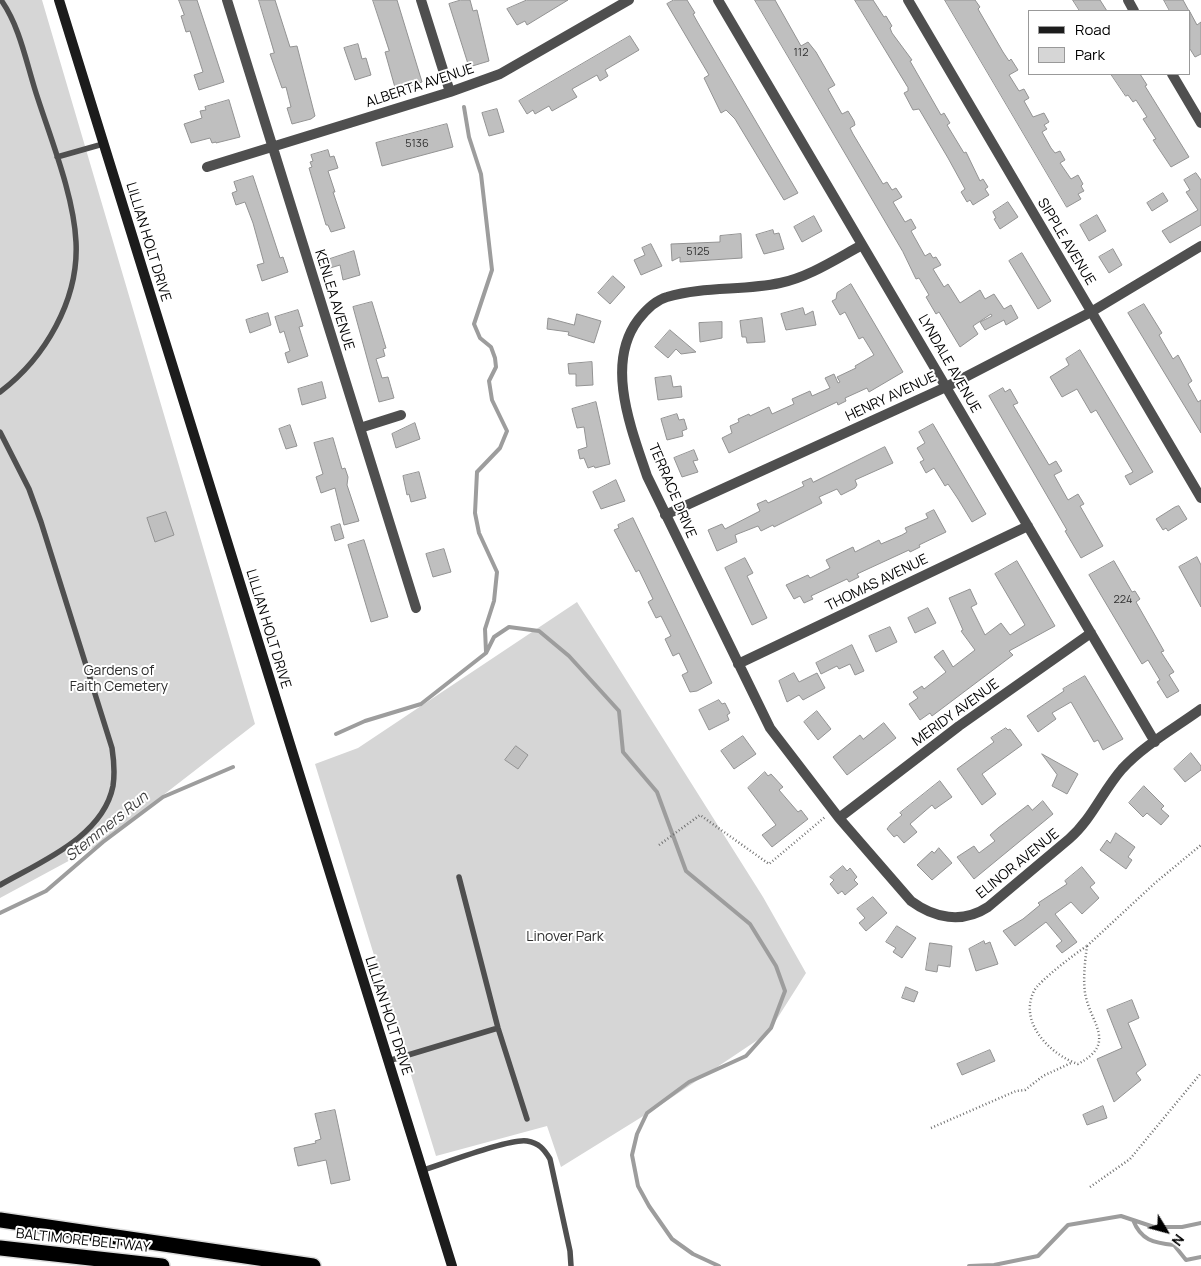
<!DOCTYPE html>
<style>
body{margin:0}
#map{position:relative;width:1201px;height:1266px;overflow:hidden;background:#fff;font-family:Manrope,sans-serif}
canvas{display:block}
.legend{position:absolute;left:1028px;top:10px;width:162px;height:65px;box-sizing:border-box;background:#fff;border:1px solid #999;margin:0;padding:6px 9px;list-style:none;font-size:15px;color:#000}
.legend li{display:flex;align-items:center;gap:10px;height:25px}
.legend b{width:25px;border:1px solid #999}
.north{position:absolute;left:1141px;top:1206px;width:50px;height:50px;-webkit-text-stroke:4px #fff;paint-order:stroke;rotate:127deg;font-size:14px;font-weight:700;line-height:20px;text-align:center;color:#000}
.north::after{content:'';display:block;margin:auto;width:18px;height:22px;background:#000;clip-path:polygon(50% 0,100% 100%,50% 72%,0 100%)}
</style>
<div id="map">
<canvas width="1201" height="1266"></canvas>
<ul class="legend">
<li><b style="height:6px;background:#1c1c1c"></b>Road</li>
<li><b style="height:14px;background:#d6d6d6"></b>Park</li>
</ul>
<div class="north">N</div>
</div>
<script>
const ctx = document.querySelector('canvas').getContext('2d');
ctx.lineJoin = 'round';
function fill(path, color) { ctx.fillStyle = color; ctx.fill(path, 'evenodd'); }
function stroke(path, color, width, dash) { ctx.strokeStyle = color; ctx.lineWidth = width; ctx.lineCap = dash ? 'butt' : 'round'; ctx.setLineDash(dash || []); ctx.stroke(path); }
function label(font, color, halo, rows, align = 'center') {
  ctx.font = font + ' Manrope,sans-serif'; ctx.lineWidth = 4; ctx.setLineDash([]); ctx.textBaseline = 'middle'; ctx.strokeStyle = halo; ctx.fillStyle = color; for (const [text, x, y, turn = 0] of rows) {
    ctx.save(); ctx.translate(x, y); ctx.rotate((+turn || 0) * Math.PI / 180); ctx.textAlign = isNaN(turn) ? turn : align; if (halo) ctx.strokeText(text, 0, 0); ctx.fillText(text, 0, 0); ctx.restore();
  }
}
fill(new Path2D(`
 M0,0H42L255,724L100,844L0,898Z
 M577,602L763,897L806,973L768,1033L653,1110L561,1167L547,1126L436,1156L315,764L358,748Z`), '#d6d6d6');
stroke(new Path2D(`
 M464,107L469,137L481,174L492,270L474,324L480,338L491,347L495,358L496,367L489,381L492,400L507,431L500,448L477,472L475,513L479,533L497,572L494,601L485,629L486,652
 M336,734L365,721L421,704L486,653L494,637L509,627L539,631L569,656L619,711L623,752L657,792L686,871L750,924L776,966L785,991L771,1028L746,1056L689,1082L647,1113L637,1134L632,1155L638,1186L649,1206L672,1239L693,1254L719,1266
 M0,913L46,891L103,842L163,797L233,767
 M1133,1220C1141,1240 1153,1243 1174,1245L1186,1260L1201,1257
 M969,1266L994,1265L1038,1256L1068,1225L1121,1216L1154,1227H1182L1201,1223`), '#9d9d9d', 4);
const building = new Path2D(`
 M179,0H197L224,82L199,90L194,75L203,72L190,31L186,32L181,16L184,15Z
 M259,0H275L290,47L297,46L315,116L311,119L292,124L287,108L291,107L286,87L282,88L270,54L274,53Z
 M373,0H397L422,82L396,91L385,52L389,51Z
 M461,0H470L473,11L477,10L489,61L469,67L449,4Z
 M527,0H568L527,25L525,21L517,25L507,9Z
 M674,0H687L695,13L693,14L698,23L798,193L784,200L735,119L726,110L721,113L704,78L709,75L667,4Z
 M755,0H775L801,46L808,42L816,52L835,85L828,89L842,114L848,111L854,121L855,125L850,128L853,134L883,184L887,182L892,190L896,188L902,197L893,202L905,222L911,219L916,228L911,231L925,256L930,253L933,258L936,257L941,265L933,269L944,287L948,284L960,303L980,290L985,299L994,294L1004,309L1011,305L1018,318L1006,325L1004,320L985,330L980,322L992,316L991,314L973,326L978,334L960,347L939,312L936,314L926,297L929,295L919,278L916,279L903,252Z
 M855,0H873L884,17L886,16L892,26L890,28L892,33L912,60L910,61L941,115L944,113L950,123L947,125L964,153L966,152L980,181L983,179L988,187L985,189L989,195L973,205L970,200L967,202L961,192L965,189L948,158L919,109L913,110L904,93L908,91V88Z
 M945,0H975L980,7L978,9L1003,52L1009,61L1011,59L1018,70L1009,75L1019,91L1024,89L1029,98L1024,101L1033,117L1044,113L1049,122L1044,125L1047,129L1042,132L1051,148L1055,153L1060,151L1065,160L1060,163L1071,179L1078,175L1083,184L1081,186L1084,191L1078,194L1081,199L1067,207Z
 M1073,0H1100L1107,11H1080Z
 M1164,0H1183L1189,11H1170Z
 M1190,12L1197,25L1201,22V54L1195,57L1190,49Z
 M630,36L639,50L605,70L608,76L600,81L597,75L572,89L577,97L552,111L549,106L535,114L533,110L527,114L519,101Z
 M358,44L362,59L366,58L371,75L355,80L344,48Z
 M1111,74H1140L1147,85L1145,86L1189,157L1171,167L1153,140L1156,139L1143,119L1147,117L1136,100L1133,102L1128,95L1126,96Z
 M229,100L240,137L216,143V142L212,143L210,138L191,143L184,124L202,118L200,111L206,110L205,107Z
 M497,109L504,132L489,136L482,113Z
 M447,124L453,147L382,166L376,143Z
 M328,150L330,157L334,156L338,168L328,171L335,192H333L345,228L331,232L328,225H326L309,168L312,167L310,162L313,161L311,155Z
 M1196,173L1201,180V225L1170,243L1162,231L1198,210L1186,192L1190,190L1184,180Z
 M253,176L280,258L283,257L288,272L262,281L257,265L264,263L253,223L245,202L236,205L232,193L237,191L234,182Z
 M1163,193L1168,201L1152,211L1147,203Z
 M1008,202L1018,217L1000,229L994,219L996,218L993,212Z
 M1097,215L1106,231L1089,241L1080,225Z
 M814,216L822,231L802,242L794,227Z
 M773,230L774,234L779,233L784,249L764,254L756,235Z
 M741,234L742,258L680,262V257L672,261L671,244L720,242V236Z
 M651,244L662,266L641,275L634,260L645,255L642,248Z
 M1113,249L1122,265L1109,273L1099,257Z
 M354,251L360,275L343,280L340,265L330,268L327,260Z
 M1022,253L1051,301L1038,309L1009,261Z
 M613,276L625,287L610,304L598,293Z
 M851,284L903,372L869,392L867,388L845,398L846,401L838,405L837,402L729,453L722,438L732,433L730,426L739,422L738,419L749,414L750,416L769,407L772,414L794,404L792,399L810,391L812,396L830,388L825,378L834,374L838,383L840,382L837,377L856,368L855,366L874,355L863,337L859,339L845,312L840,315L832,301L836,299L837,293Z
 M372,302L386,348L383,349L385,356L376,359L382,378L388,377L394,398L379,402L353,307Z
 M1144,304L1162,333L1159,335L1163,342L1173,359L1178,355L1192,381L1188,384L1198,402L1201,400V433L1128,313Z
 M803,308L805,315L813,311L816,325L786,330L781,314Z
 M298,310L303,326L299,327L308,356L288,363L285,353L290,351L284,331L280,333L275,317Z
 M268,313L271,325L250,333L246,320Z
 M577,314L601,321L594,343L568,335L569,332L547,329L548,318L574,325Z
 M762,318L765,342L747,343L746,337H742L740,321Z
 M722,322V338L700,342L699,323Z
 M670,330L696,352L681,354L676,349L668,358L655,347Z
 M1080,350L1153,472L1130,485L1125,476L1133,472L1096,410L1091,413L1077,389L1062,397L1050,377L1069,365L1066,359Z
 M592,362L593,385L576,386V374H569L568,364Z
 M671,376L673,387L681,386L682,397L658,400L655,378Z
 M322,382L326,398L302,405L298,389Z
 M1003,388L1005,392L1010,389L1018,403L1013,405L1049,465L1056,461L1062,471L1054,475L1068,500L1078,494L1084,504L1080,506L1103,546L1081,558L1065,531L1067,530L989,396Z
 M596,402L610,464L595,468L594,466L588,468L584,458L580,459L578,450L587,447L584,427L577,428L572,409Z
 M677,414L679,420L684,419L687,429L682,431L683,436L667,440L661,419Z
 M415,423L420,439L396,448L392,434Z
 M933,424L986,514L972,522L958,499L948,484L945,486L934,468L926,473L920,462L924,460L917,448L925,443L919,432Z
 M290,425L297,446L286,449L279,429Z
 M333,438L342,469L345,468L348,477L347,485L359,521L344,525L335,488L321,493L316,477L323,474L314,443Z
 M885,447L893,463L855,480L857,485L855,488L841,495L837,489L819,497L822,503L774,527L773,525L761,531L758,526L735,535L737,542L717,551L708,530L722,524L725,529L760,511L757,504L766,500L768,503L804,486L802,482L811,478L813,482Z
 M694,450L698,460L693,461L698,472L682,477L674,458Z
 M419,472L426,498L411,502L409,494L407,495L403,476Z
 M616,480L625,501L601,509L593,492Z
 M1179,506L1187,519L1168,531L1166,528L1163,530L1156,519L1175,507Z
 M934,510L946,532L919,545L920,547L910,552L909,550L857,574L859,577L849,582L847,579L811,596L813,599L804,603L800,596L794,599L786,585L808,575L810,578L830,568L826,560L853,547L855,552L879,540L881,544L902,535L907,532L905,528L928,518L926,514Z
 M166,512L174,535L155,542L147,518Z
 M633,518L712,683L697,691L690,692L682,675L688,672L687,670L679,653L673,656L665,639L671,636L661,616L656,618L648,602L653,599L639,570L636,572L614,530L619,528L618,525Z
 M340,524L344,538L335,541L331,527Z
 M364,540L388,617L371,622L348,545Z
 M444,549L451,572L433,577L426,554Z
 M1197,557L1201,565V607L1179,567Z
 M745,558L753,573L747,576L767,618L752,625L725,568Z
 M1017,561L1055,626L1009,651L1013,655L932,716L930,713L920,720L909,704L918,698L913,692L922,686L924,689L946,672L934,657L943,650L953,667L975,650L961,631L963,630L949,598L970,589L977,604L971,607L985,635L1001,623L1010,635L1025,625L995,574Z
 M1114,561L1132,592L1135,591L1140,599L1136,602L1164,651L1161,652L1174,672L1169,675L1179,691L1167,698L1157,682L1160,680L1148,660L1142,664L1089,575Z
 M928,608L936,623L915,633L908,618Z
 M890,627L897,642L876,652L869,636Z
 M852,645L864,671L855,675L850,664L839,669L837,666L821,674L816,663Z
 M794,673L799,682L817,673L825,688L803,700L799,695L787,702L779,681Z
 M1085,676L1123,739L1103,750L1098,740L1094,742L1071,702L1052,713L1056,719L1038,732L1027,716L1064,691L1063,689Z
 M719,700L722,704L725,703L730,713L727,715L729,720L709,730L699,710Z
 M817,711L831,729L818,740L804,722Z
 M884,723L896,738L847,775L833,757L860,735L863,739Z
 M1006,728L1008,730L1010,729L1022,745L982,774L996,794L982,805L957,769L994,742L991,738Z
 M743,736L756,754L734,769L721,751Z
 M516,746L528,755L518,769L505,760Z
 M1191,753L1201,766V770L1185,782L1174,769Z
 M1042,754L1078,774L1067,794L1052,786L1057,775Z
 M765,772L768,776L771,774L783,787L779,790L798,812L801,810L808,819L772,847L762,835L776,825L748,788Z
 M940,781L952,797L935,809L932,805L910,824L917,832L904,843L897,835L894,837L887,829L890,825L902,815L900,813Z
 M1144,786L1164,806L1161,809L1169,816L1161,825L1147,813L1143,817L1129,803Z
 M1043,801L1053,814L974,879L957,857L974,846L979,853L995,841L990,835L998,828L1028,805L1032,810Z
 M1116,833L1135,847L1128,857L1132,860L1126,869L1100,850L1107,840L1110,843Z
 M939,848L952,863L932,880L917,865L932,851L934,853Z
 M843,866L847,871L850,868L857,877L854,880L858,884L845,895L842,891L838,894L830,884L834,880L830,877Z
 M1082,867L1095,883L1090,887L1099,898L1082,914L1071,902L1055,914L1077,942L1062,953L1056,946L1062,941L1046,922L1015,946L1003,931L1023,919L1040,905L1038,903L1067,884L1065,881Z
 M873,897L887,913L866,931L859,923L865,918L857,909Z
 M897,926L916,938L902,958L893,952L896,948L886,942Z
 M984,941L985,944L990,942L998,964L976,971L969,949Z
 M930,943L952,946L950,967L938,965L937,972L926,970Z
 M906,987L918,992L914,1002L902,998Z
 M1132,1000L1139,1018L1128,1023L1146,1065L1136,1073L1141,1080L1114,1102L1097,1059L1122,1048L1107,1010Z
 M990,1050L995,1061L962,1075L957,1064Z
 M1103,1106L1107,1118L1087,1125L1083,1115Z
 M335,1110L350,1180L331,1184L326,1160L298,1166L294,1148L316,1143L315,1141L321,1139L315,1114Z`);
fill(building, '#bfbfbf');
stroke(building, '#939393', 1);
const motorway = new Path2D(`
 M0,1220L313,1266
 M0,1248L162,1266`);
stroke(motorway, '#dbdbdb', 18);
stroke(new Path2D(`
 M659,845L700,815L769,864L825,817
 M1087,946C1085,961 1083,978 1085,993C1090,1023 1118,1043 1078,1064C1051,1055 1018,1023 1034,991C1038,982 1077,952 1087,946Z
 M1087,946L1155,883L1201,845
 M931,1128L1016,1091L1025,1090L1043,1076L1071,1063
 M1090,1187L1130,1159L1201,1073`), '#717171', 2.5, [1, 2.5]);
stroke(new Path2D(`
 M57,157L103,144
 M0,392C45,358 79,300 76,242C74,197 52,142 38,99C27,67 21,28 1,0
 M0,432L29,489L41,522L112,748C114,761 115,773 113,786C103,837 40,862 0,885
 M459,877L498,1028L527,1119
 M388,1061L498,1028
 M423,1170C443,1164 510,1138 527,1141C539,1143 544,1149 550,1159L570,1251L571,1266`), '#4f4f4f', 5.5);
stroke(new Path2D(`
 M227,0L416,608
 M421,0L450,92
 M718,0L1155,742
 M908,0L1201,498
 M1128,0L1134,11
 M1172,74L1201,123
 M207,167L450,92L500,74L629,0
 M862,245C836,259 809,277 780,283C743,291 704,286 667,297C656,300 645,311 638,320C605,364 631,428 647,476L770,728L839,818L911,901C934,918 962,924 988,907L1069,839C1092,819 1102,792 1122,769C1144,745 1175,728 1201,709
 M360,428L401,415
 M665,515L946,387L1091,312L1201,246
 M738,664L1028,526
 M839,818L959,726L1091,633`), '#4f4f4f', 10);
stroke(new Path2D(`
 M59,0L452,1266`), '#1c1c1c', 10);
stroke(motorway, '#000', 15);
label('11px', '#303030', null, [
 ["112",801,53],
 ["5136",417,144],
 ["5125",698,252],
 ["224",1123,600]
]);
label('14px', '#000', '#fff', [
 ["ALBERTA AVENUE",420,86,-18],
 ["LILLIAN HOLT DRIVE",148,242,73],
 ["SIPPLE AVENUE",1066,242,59],
 ["KENLEA AVENUE",334,300,73],
 ["LYNDALE AVENUE",949,364,60],
 ["HENRY AVENUE",891,397,-25],
 ["TERRACE DRIVE",672,491,67],
 ["THOMAS AVENUE",877,583,-26],
 ["LILLIAN HOLT DRIVE",268,629,73],
 ["MERIDY AVENUE",956,713,-36],
 ["ELINOR AVENUE",1018,864,-39],
 ["LILLIAN HOLT DRIVE",388,1016,72],
 ["BALTIMORE BELTWAY",83,1241,6]
]);
label('14px', '#2d2d2d', '#fff', [
 ["Gardens of",119,671],
 ["Faith Cemetery",119,687],
 ["Linover Park",565,937]
]);
label('italic 15px', '#3e3e3e', '#fff', [
 ["Stemmers Run",107,827,-39]
]);
</script>
